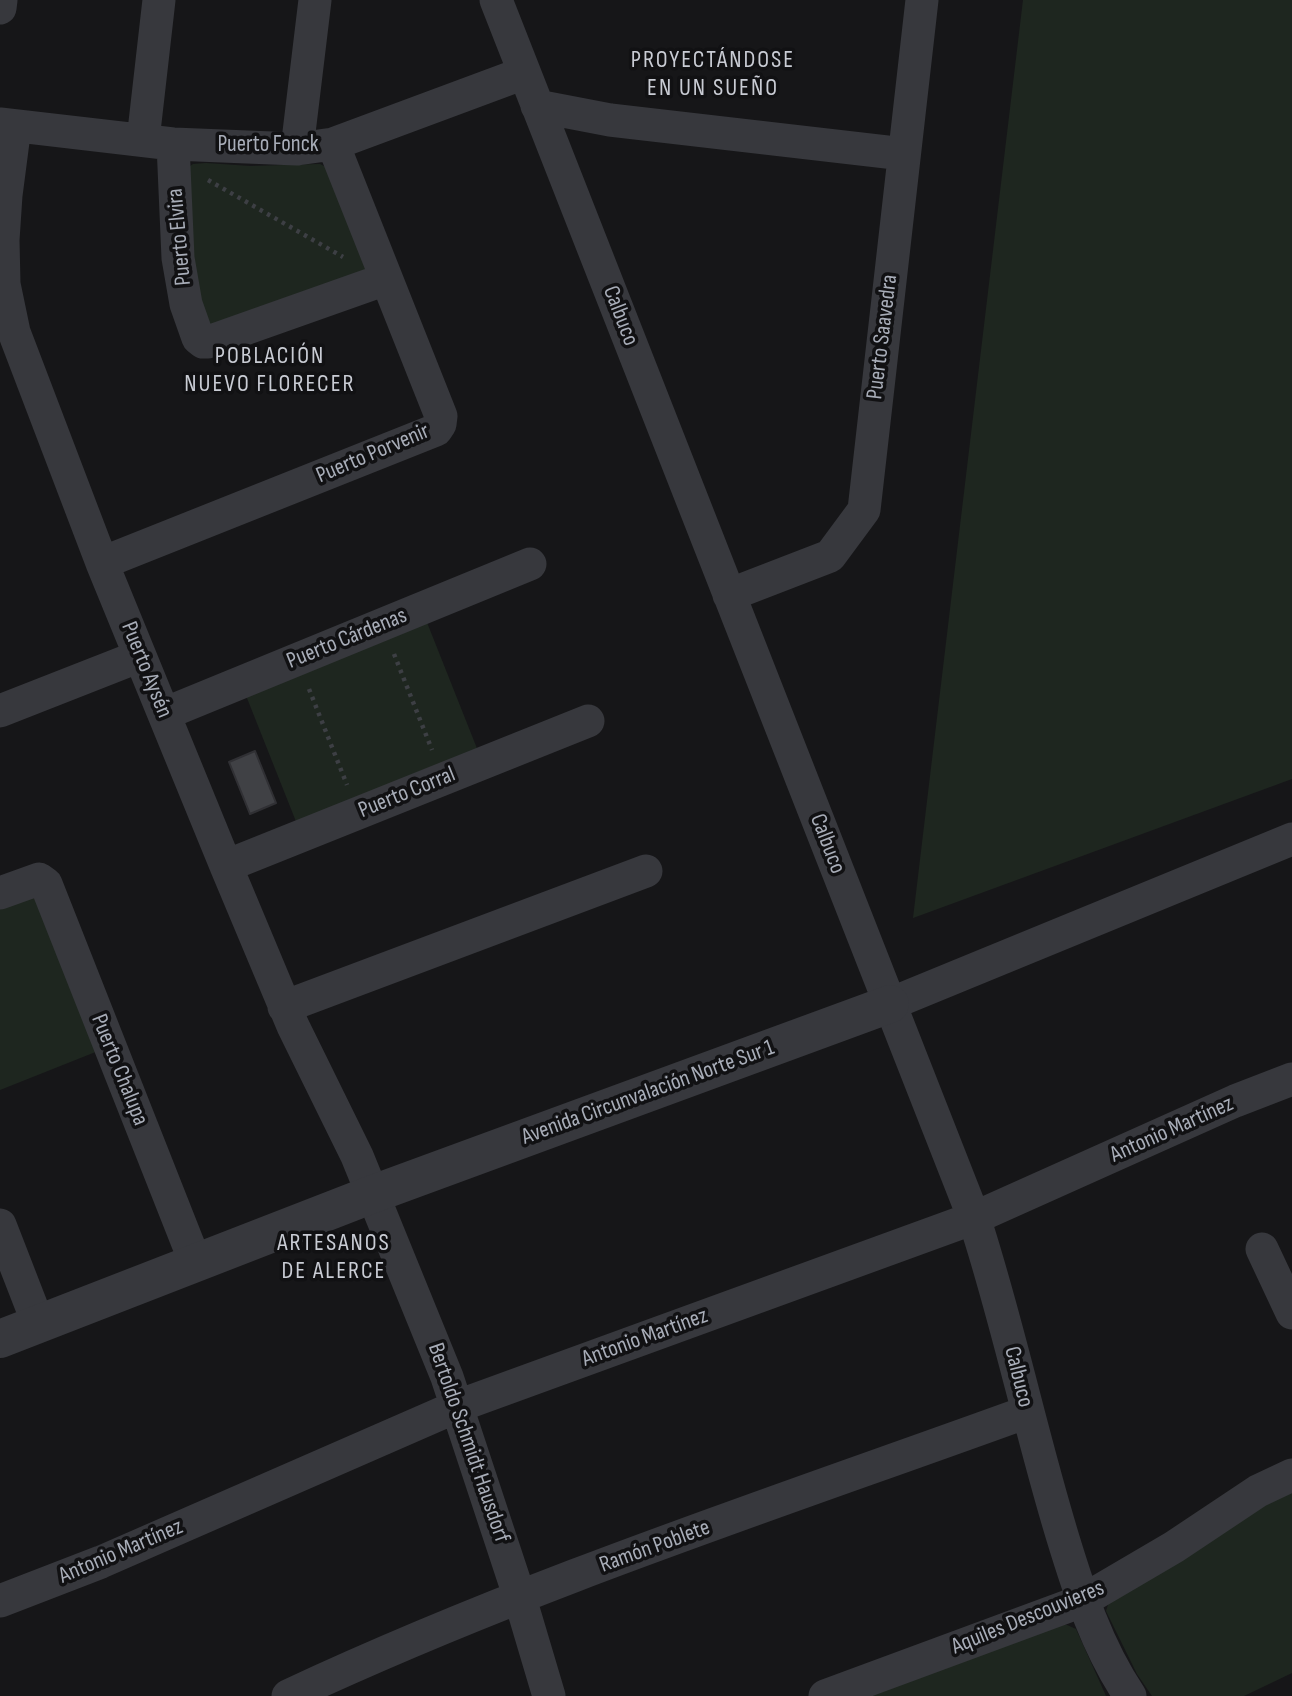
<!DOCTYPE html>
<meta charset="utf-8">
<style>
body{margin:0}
canvas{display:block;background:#161618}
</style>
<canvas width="1292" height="1696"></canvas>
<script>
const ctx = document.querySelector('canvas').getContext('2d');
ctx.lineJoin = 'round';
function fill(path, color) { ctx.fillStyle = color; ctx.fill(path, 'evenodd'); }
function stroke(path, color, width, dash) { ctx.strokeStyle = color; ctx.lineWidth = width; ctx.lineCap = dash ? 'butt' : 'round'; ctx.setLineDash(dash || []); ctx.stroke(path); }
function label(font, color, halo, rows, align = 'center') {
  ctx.font = font + ' "Sofia Sans Condensed",sans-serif'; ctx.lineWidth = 7; ctx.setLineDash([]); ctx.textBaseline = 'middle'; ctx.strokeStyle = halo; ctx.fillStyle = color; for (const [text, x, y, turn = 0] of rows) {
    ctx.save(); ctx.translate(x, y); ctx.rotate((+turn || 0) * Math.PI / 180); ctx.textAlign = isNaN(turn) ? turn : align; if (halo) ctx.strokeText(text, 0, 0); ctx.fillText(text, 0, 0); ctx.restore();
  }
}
fill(new Path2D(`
 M1023,0H1292V779L913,918Z
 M206,163L250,166L320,164L330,169L369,270L213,330L197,314L187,168L193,164Z
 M426,620L478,751L297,824L245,693Z
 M33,894L98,1051L0,1090V901Z
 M1292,1484V1673L1244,1696H1152L1137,1674L1106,1611L1112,1593Z
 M1054,1625H1067L1076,1629L1106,1696H852Z`), '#1e261f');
const building = new Path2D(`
 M255,751L276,803L250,814L229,762Z`);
fill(building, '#404145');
stroke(building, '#303034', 2);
stroke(new Path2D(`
 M208,180L343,257
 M394,654L432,750
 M309,689L347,785`), '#3d3f44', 4.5, [3.5, 5]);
stroke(new Path2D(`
 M496,0L974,1218C1008,1322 1030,1430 1062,1535C1079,1591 1097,1647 1130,1696
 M0,8L1,0
 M537,106L610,120L904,154
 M0,124L173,144L297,149L333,144L524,73
 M15,126L6,195L3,240L4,284L14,332L102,563L226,866L293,1026L357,1156L447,1377L519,1595L549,1696
 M143,140L159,0
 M173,144L178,258L186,304L198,338L203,342H208L386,279
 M297,149L315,0
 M102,563L436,430L440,424L441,416L333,144
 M729,595L830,556L864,510L922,0
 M0,711L140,656
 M164,714L530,564
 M226,866L588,721
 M0,893L39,879L46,884L196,1264
 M890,1004L1292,839
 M284,1007L646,871
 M0,1225L38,1323
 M1262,1249L1292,1313
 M0,1601L101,1562L458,1406L974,1218L1235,1101L1292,1079
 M288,1696C527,1584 779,1502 1027,1412
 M825,1696L1082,1601L1174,1547L1258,1491L1292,1475`), '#37383d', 33);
stroke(new Path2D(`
 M0,1339L373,1194L890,1004`), '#37383d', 38);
label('23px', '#a8adb8', '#111113', [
 ["Puerto Fonck",268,145],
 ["Puerto Elvira",180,237,-95],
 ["Calbuco",620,316,69],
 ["Puerto Saavedra",883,337,-83],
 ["Puerto Porvenir",373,454,-23],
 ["Puerto Cárdenas",347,639,-22],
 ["Puerto Aysén",146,670,68],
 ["Puerto Corral",407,793,-22],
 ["Calbuco",827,844,69],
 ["Puerto Chalupa",119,1070,68],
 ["Avenida Circunvalación Norte Sur 1",648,1093,-20],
 ["Antonio Martínez",1172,1130,-24],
 ["Antonio Martínez",645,1338,-20],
 ["Calbuco",1018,1377,76],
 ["Bertoldo Schmidt Hausdorf",468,1443,71],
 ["Ramón Poblete",655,1547,-20],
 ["Antonio Martínez",121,1552,-23],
 ["Aquiles Descouvieres",1028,1618,-22]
]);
ctx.letterSpacing = '2px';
label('24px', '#c9ccd4', '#111113', [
 ["PROYECTÁNDOSE",713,61],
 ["EN UN SUEÑO",713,89],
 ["POBLACIÓN",270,357],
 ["NUEVO FLORECER",270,385],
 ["ARTESANOS",334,1244],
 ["DE ALERCE",334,1272]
]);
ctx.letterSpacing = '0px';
</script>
